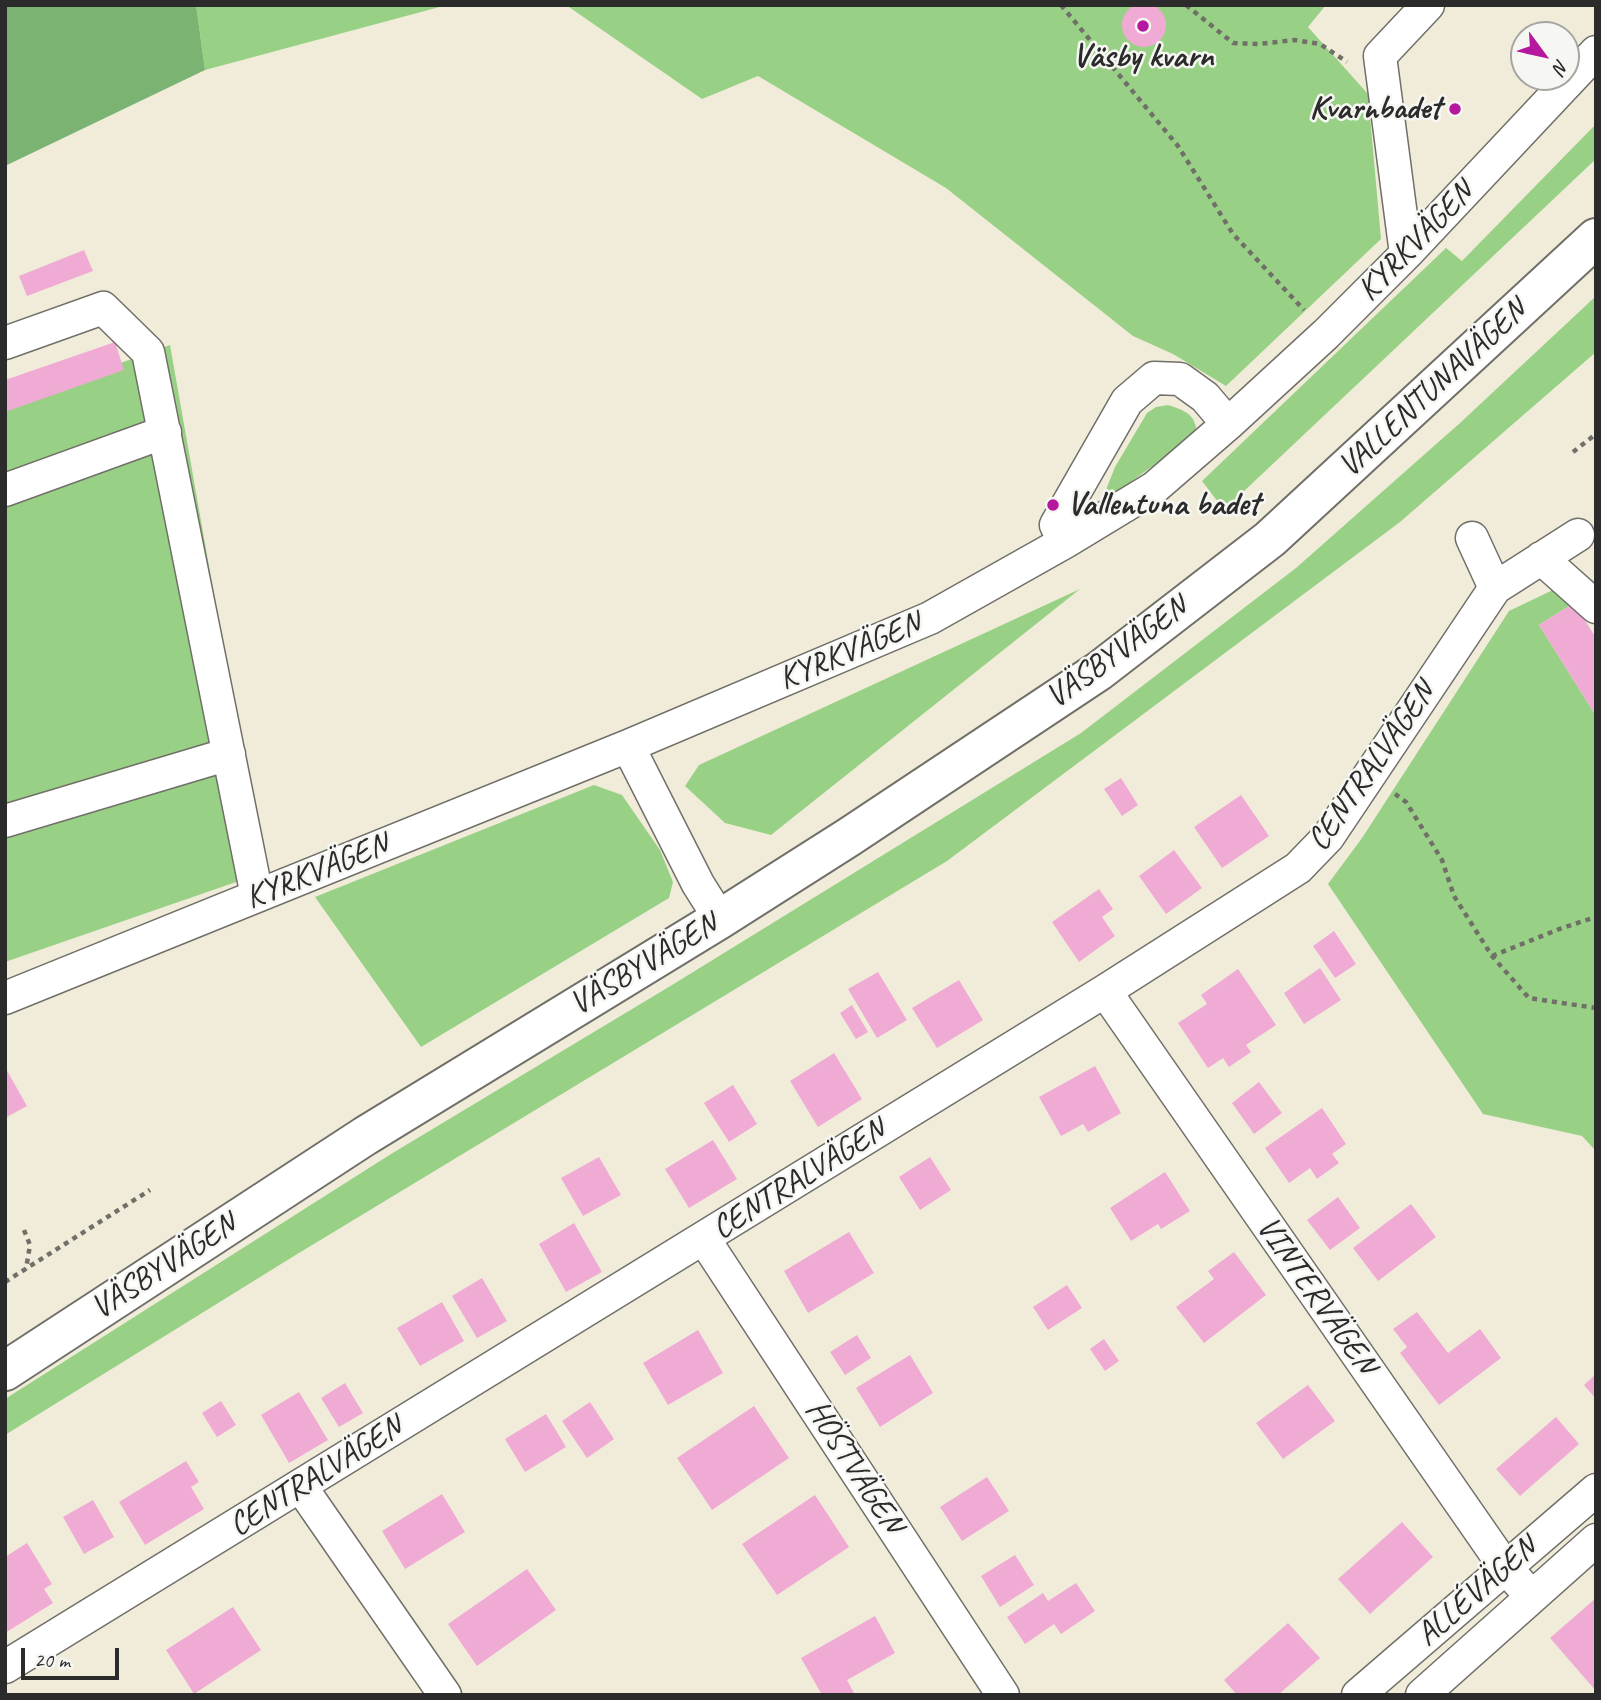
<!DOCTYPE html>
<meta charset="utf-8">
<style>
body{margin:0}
#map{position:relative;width:1601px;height:1700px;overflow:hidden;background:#f1ecda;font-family:Caveat,sans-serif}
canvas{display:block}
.frame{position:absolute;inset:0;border:7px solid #2b2b2b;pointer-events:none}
.north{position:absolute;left:1510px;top:21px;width:70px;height:70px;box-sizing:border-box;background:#f6f6f2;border:2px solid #a5a5a2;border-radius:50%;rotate:123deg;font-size:19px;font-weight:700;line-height:28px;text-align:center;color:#2b2b2b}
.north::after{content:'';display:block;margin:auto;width:24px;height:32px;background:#b5179e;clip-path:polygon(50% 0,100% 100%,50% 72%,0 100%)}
.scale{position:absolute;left:21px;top:1648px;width:98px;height:32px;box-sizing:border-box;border:4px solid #2b2b2b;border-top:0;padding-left:9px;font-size:21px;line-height:24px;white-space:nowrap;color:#2b2b2b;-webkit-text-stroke:5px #f6f6f2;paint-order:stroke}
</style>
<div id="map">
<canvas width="1601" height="1700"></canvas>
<div class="frame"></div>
<div class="north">N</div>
<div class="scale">20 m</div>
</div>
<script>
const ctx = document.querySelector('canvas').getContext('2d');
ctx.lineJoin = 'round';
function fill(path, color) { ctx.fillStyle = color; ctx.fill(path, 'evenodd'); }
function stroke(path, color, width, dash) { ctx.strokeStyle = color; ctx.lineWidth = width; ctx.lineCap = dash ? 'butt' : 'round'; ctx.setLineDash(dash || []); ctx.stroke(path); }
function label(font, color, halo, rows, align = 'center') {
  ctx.font = font + ' Caveat,sans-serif'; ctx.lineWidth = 5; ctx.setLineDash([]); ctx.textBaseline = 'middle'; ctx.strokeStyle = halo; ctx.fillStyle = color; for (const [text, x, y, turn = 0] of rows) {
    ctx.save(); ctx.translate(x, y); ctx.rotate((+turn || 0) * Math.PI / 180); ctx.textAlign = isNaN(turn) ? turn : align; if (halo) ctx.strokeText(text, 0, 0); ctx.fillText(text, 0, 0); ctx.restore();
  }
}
fill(new Path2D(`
 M196,5H447L205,70Z
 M566,5H1326L1308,27L1368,94L1381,239L1226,386L1173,354L1133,336L946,188L758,76L702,99Z
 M1596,124V159L1224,510L1202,481L1446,248L1462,261Z
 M1596,296V352L1400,522L947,861L294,1256L5,1435V1399L391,1154L672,985L1081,733L1296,568L1460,423Z
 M170,345L231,691L268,871L5,962V405Z
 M1168,405C1185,411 1195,413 1197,433L1105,501L1102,500L1115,467L1147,413L1156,407Z
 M1557,588L1574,603L1539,625L1596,716V1151L1582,1136L1483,1114L1328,884L1362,838L1509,611Z
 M1080,589L771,835L725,823L685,786L699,765Z
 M594,785L622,795L660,850L673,882L669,898L421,1047L315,897Z`), '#98d185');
fill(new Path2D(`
 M5,5H196L205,70L5,166Z`), '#7ab372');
fill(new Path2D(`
 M1122 25a22 22 0 1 1 44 0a22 22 0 1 1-44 0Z
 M84,250L93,271L27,296L19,276Z
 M115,342L124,370L5,412V380Z
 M1574,603L1596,638V716L1539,625Z
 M1121,778L1138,805L1122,816L1104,789Z
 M1241,795L1269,836L1222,868L1194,827Z
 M1174,850L1202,888L1166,914L1139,876Z
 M1099,889L1113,909L1102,917L1115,936L1079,962L1052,922Z
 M1334,931L1356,964L1335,978L1313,946Z
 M1320,968L1341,1000L1304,1024L1284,993Z
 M1238,969L1276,1025L1246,1045L1251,1052L1229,1067L1223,1058L1208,1068L1178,1023L1207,1004L1201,995Z
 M878,972L907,1020L877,1038L848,989Z
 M959,980L983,1020L937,1048L912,1008Z
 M852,1005L868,1032L856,1039L840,1013Z
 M834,1053L862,1099L818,1127L790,1081Z
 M1095,1066L1121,1113L1088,1132L1083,1124L1061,1136L1039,1097Z
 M5,1067L27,1106L5,1118Z
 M1259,1082L1282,1113L1254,1134L1232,1103Z
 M733,1085L757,1124L729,1142L704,1103Z
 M1322,1108L1346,1144L1332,1154L1339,1163L1317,1179L1310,1168L1289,1183L1265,1148Z
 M713,1140L737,1179L689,1208L665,1169Z
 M599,1157L621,1195L583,1216L561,1178Z
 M930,1157L951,1190L920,1210L899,1177Z
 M1165,1172L1190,1211L1161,1229L1158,1224L1131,1241L1110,1208Z
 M1338,1197L1360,1228L1330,1250L1307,1220Z
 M1411,1204L1436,1237L1378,1281L1353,1248Z
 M574,1223L602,1272L566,1292L539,1244Z
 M849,1232L874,1273L808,1313L784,1271Z
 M1234,1252L1266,1295L1204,1343L1176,1307L1214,1279L1208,1271Z
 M482,1278L507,1321L477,1338L452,1296Z
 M1067,1285L1082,1308L1048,1330L1033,1307Z
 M442,1302L464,1341L420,1366L397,1328Z
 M1417,1312L1448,1353L1480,1329L1501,1358L1439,1405L1400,1353L1407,1347L1393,1329Z
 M698,1330L723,1373L668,1405L643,1363Z
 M857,1335L871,1358L845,1375L830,1352Z
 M1104,1339L1119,1361L1105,1371L1090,1349Z
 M910,1355L933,1393L880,1427L856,1388Z
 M1596,1374V1399L1584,1385Z
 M345,1383L363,1413L339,1427L321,1398Z
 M1308,1385L1335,1421L1283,1459L1256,1423Z
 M299,1392L328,1440L289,1463L261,1415Z
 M221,1401L236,1425L217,1437L202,1413Z
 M590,1402L614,1439L587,1458L562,1421Z
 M754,1406L789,1458L712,1510L677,1458Z
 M546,1414L566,1447L525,1472L505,1439Z
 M1556,1417L1579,1444L1520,1496L1496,1469Z
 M186,1461L199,1482L191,1487L204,1509L145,1545L119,1502Z
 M987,1477L1009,1511L962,1541L940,1507Z
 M442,1494L465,1532L405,1569L382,1531Z
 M815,1495L849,1547L777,1595L742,1544Z
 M93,1500L114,1537L84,1554L63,1517Z
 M1402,1522L1433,1557L1370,1614L1338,1579Z
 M27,1543L52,1584L44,1589L53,1603L5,1633V1557Z
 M1015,1555L1034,1585L1000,1607L981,1576Z
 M527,1569L556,1610L477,1666L448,1624Z
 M1076,1583L1095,1611L1061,1634L1054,1624L1025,1644L1007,1617L1043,1593L1048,1601Z
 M1596,1598V1691L1550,1638Z
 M233,1607L261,1650L194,1694L166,1650Z
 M875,1616L895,1653L847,1680L855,1695H822L801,1658Z
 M1288,1623L1320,1658L1278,1695H1237L1224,1680Z`), '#f0abd5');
const minor = new Path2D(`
 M1406,254L1380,56L1428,5
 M5,343L103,308L148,352L257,896
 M5,490L165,432
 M1472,538L1495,588
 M1065,542L1056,525L1127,401L1154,378L1180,379L1205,397L1228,424
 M1541,558L1596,607
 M628,746L698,884L720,919
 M5,821L229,754
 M1105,991L1505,1567L1532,1597
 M5,998L628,746L930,618L1065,542L1154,488L1228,424L1326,334L1406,254L1596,52
 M704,1239L1003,1695
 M301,1487L445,1695
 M5,1667L1105,991L1298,868L1328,837L1495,588L1578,535
 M1358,1695L1596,1490
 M1422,1695L1596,1540`);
const major = new Path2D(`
 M5,1371L365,1136L720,919L849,837L1099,671L1270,539L1596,238`);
stroke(minor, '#706f68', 35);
stroke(major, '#706f68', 42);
stroke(new Path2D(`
 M1061,5L1178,146L1233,234L1304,310
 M1186,5L1233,43L1258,44L1295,40L1320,44L1347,62
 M1573,452L1596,434
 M1395,794L1406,802L1442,860L1454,896L1492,956L1529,998L1596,1008
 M1492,956L1562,928L1596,917
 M24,1230L30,1245L26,1269
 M5,1282L150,1190`), '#706f68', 4.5, [5, 5]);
stroke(minor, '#fff', 32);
stroke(major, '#fff', 38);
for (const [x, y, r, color] of [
 [1143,26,7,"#b5179e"],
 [1455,109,7,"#b5179e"],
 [1053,505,7,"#b5179e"]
]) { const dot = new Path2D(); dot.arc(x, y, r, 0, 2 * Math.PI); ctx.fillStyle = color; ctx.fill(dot); stroke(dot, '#f6f6f2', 2.5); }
label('bold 33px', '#2b2b2b', '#f6f6f2', [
 ["Väsby kvarn",1143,57],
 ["Kvarnbadet",1441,109,"right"],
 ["Vallentuna badet",1067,505,"left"]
]);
label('33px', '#2b2b2b', '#f6f6f2', [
 ["KYRKVÄGEN",1416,242,-46],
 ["VALLENTUNAVÄGEN",1433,389,-43],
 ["KYRKVÄGEN",850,652,-23],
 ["VÄSBYVÄGEN",1117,653,-36],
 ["CENTRALVÄGEN",1372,767,-55],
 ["KYRKVÄGEN",317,872,-22],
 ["VÄSBYVÄGEN",644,965,-31],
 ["CENTRALVÄGEN",799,1180,-32],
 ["VÄSBYVÄGEN",164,1267,-33],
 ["VINTERVÄGEN",1316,1296,55],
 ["HÖSTVÄGEN",854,1467,57],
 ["CENTRALVÄGEN",316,1477,-32],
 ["ALLÉVÄGEN",1477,1592,-41]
]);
</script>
